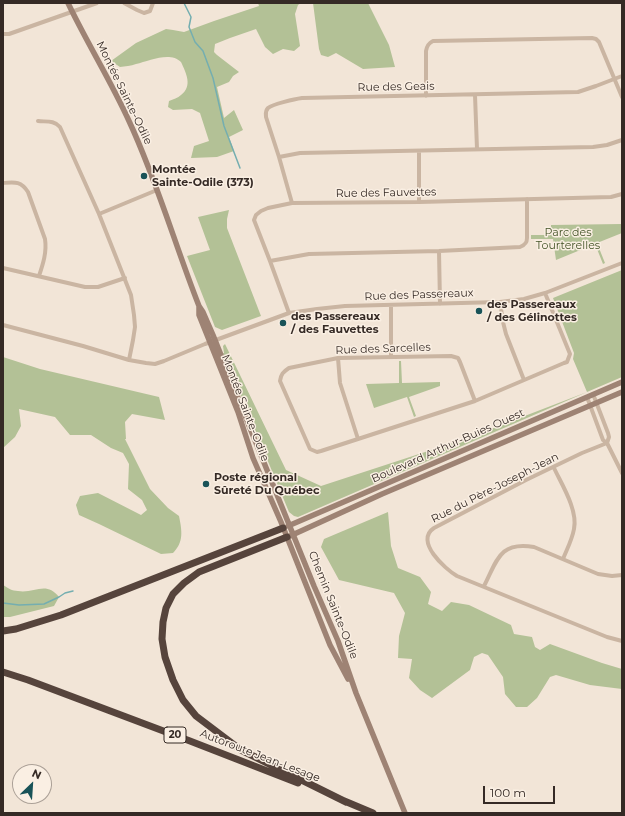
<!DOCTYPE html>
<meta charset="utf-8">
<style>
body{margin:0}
#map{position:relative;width:625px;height:816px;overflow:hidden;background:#f2e5d7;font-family:Montserrat,sans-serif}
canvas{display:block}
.frame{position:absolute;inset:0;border:4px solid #352a25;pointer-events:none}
.north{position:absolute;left:12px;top:764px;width:40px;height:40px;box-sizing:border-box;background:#faefe3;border:1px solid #aba097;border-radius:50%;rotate:25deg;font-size:11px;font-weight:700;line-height:16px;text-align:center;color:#352a25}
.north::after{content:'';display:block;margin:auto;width:14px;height:18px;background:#195358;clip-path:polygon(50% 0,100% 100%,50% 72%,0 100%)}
.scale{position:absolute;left:483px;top:786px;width:72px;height:18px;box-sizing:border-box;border:2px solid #352a25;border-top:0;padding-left:5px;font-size:12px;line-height:14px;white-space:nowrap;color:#352a25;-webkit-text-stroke:3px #faefe3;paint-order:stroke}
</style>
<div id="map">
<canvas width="625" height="816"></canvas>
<div class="frame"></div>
<div class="north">N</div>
<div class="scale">100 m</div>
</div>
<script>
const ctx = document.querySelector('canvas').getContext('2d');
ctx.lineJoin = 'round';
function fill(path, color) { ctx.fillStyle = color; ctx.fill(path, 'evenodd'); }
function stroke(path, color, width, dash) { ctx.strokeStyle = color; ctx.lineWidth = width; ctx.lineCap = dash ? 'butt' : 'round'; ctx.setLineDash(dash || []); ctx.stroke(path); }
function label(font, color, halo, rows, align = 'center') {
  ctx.font = font + ' Montserrat,sans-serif'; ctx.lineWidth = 3; ctx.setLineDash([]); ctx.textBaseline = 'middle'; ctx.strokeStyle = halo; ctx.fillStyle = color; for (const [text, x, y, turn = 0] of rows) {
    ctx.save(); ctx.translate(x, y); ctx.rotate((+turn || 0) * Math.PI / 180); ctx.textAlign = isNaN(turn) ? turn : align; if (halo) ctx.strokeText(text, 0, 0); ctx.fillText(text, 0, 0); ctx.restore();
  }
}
fill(new Path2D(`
 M258,3H301L298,5L295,14L300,46L294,51L283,49L273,54L265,47L256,29L230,38L215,44L214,52L217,55L239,72L233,76L229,82L217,87L224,118L234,110L243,130L229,137L234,151L217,157L191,158L194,146L209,141L200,113L192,109L173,110L168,107L169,101C173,99 178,98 181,95C193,86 186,73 181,62C170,51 149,61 136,64C131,66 125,66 120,67L111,61L136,43L166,29L173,30L184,32L214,21L259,6Z
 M313,3H368L389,45L395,67L363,69L336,53L328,57L321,55L319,49Z
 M229,210L227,219V228L261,316L222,330L215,327L187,256L210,250L198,217Z
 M621,224H622V233L597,243L605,263L603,264L595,244L556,260L553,239H531V235H551V225Z
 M622,270V377L587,392L298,517L294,516L289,512L223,353H224L223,346L225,344L286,470L321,486L465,439L587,392L573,359L574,353L553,298Z
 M3,357L40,369L159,397L165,420L132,414L125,422L126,439H125L150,489L168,508L179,516C182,531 184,542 173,553L161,554L99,524L79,515L76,505L80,496L98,493L141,515L147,510L142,500L128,489L129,464L123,453L111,448L91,435H70L55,417L19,409L21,426L15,437L3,448Z
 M399,361H401L402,383L440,382V386L409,397L416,416L414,417L407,397L374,408L366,384L399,383Z
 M388,512L391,546L398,568L420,577L431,592L428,604L442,611L451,602L469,605L511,625L514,634L532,637L535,647L540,650L550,644L602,663L622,669V689L590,685L556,675L550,677L537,698L527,707H516L505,694L503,677L488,655L482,653L474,657L470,670L432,698L420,690L409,678L412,659L398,658L399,636L405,613L394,593L339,580L321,547L324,539Z
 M3,585C8,588 12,591 18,591C34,594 46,580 59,597L54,606L10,617H3Z`), '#b3c196');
stroke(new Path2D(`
 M184,3L191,17L189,27L195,42L203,51L213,78L224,126L240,168
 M3,603L19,605L44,604L59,597L65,593L73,591`), '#74aeb0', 1.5);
stroke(new Path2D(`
 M124,3L137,10L144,13L150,11L153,3
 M3,34H9L97,3
 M475,95L477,149
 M426,96V51C427,45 429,43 433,41L592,38L596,39L599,42L622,97
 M38,121C46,122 54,120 60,127L99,214L131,295L134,315L135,327L133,340L129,360
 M279,157L300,153L593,147L607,145L622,140
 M3,183C15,182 21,181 28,192L45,239C47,252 43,264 39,276
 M419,202V151
 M292,203L279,157L266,117C266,114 265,111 268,108C273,104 295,99 302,98L578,92L596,86L622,76
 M99,214L157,190
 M439,251L440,304
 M270,261L309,254L439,251L520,247C525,245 527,243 527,238V199
 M3,268L85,287H98L125,278
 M500,302L503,322L506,334L524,380
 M391,306V357
 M289,313L270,261L254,220L256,215L261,211L268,208L292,203L419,202L611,197L622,194
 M3,325L83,346L129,360L146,363L155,364L164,361L205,344L289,313L317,309L345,306L500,302L524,299L545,293L622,263
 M338,358L340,383L358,439
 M593,394L608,433L609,437L607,443
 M587,397L603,440L607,443L622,473
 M475,401L460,362L458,358L451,356L338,358L289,368C283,372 281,374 280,381L310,449L317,452L321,451L475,401L564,363L567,362L570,354L545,293
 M607,443L582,453L526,480L434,528C414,541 445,569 457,576L607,637L622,641
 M554,468C562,485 578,510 574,529C572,540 567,549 563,559
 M484,586C497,561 499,541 534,547L598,574L612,576L622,575`), '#cab5a2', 4);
stroke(new Path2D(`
 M68,3C87,43 111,81 129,121C157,181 175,245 199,306L203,312L213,335L252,433L314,586L338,641L356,693L405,813
 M199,307V315L238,412L253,458L281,522L330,645L348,679
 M288,526L622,382
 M290,536L382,494L622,392`), '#9e8374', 5.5);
stroke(new Path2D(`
 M287,537L199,572L184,583L173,594L166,608L163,622L162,639L165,657L173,680L183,700L196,716L241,750L346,802
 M3,631L16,629L61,615L283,528
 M3,672L28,680L190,741L298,783
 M342,800L373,813`), '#56443c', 7);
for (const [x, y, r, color] of [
 [144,176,4,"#195358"],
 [479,311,4,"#195358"],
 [283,323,4,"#195358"],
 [206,484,4,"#195358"]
]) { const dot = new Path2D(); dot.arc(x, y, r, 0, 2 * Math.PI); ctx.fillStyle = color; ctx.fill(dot); stroke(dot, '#faefe3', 1.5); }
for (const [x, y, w] of [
 [175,735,22]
]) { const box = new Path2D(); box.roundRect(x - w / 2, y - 8, w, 16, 3); ctx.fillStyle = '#faefe3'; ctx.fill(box); stroke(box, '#352a25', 1); }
label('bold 10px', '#352a25', null, [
 ["20",175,735]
]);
label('11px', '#352a25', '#faefe3', [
 ["Rue des Geais",396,87,-1],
 ["Montée Sainte-Odile",124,93,64],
 ["Rue des Fauvettes",386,193,-1],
 ["Rue des Passereaux",419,295,-2],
 ["Rue des Sarcelles",383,349,-2],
 ["Montée Sainte-Odile",245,408,69],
 ["Boulevard Arthur-Buies Ouest",448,446,-24],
 ["Rue du Père-Joseph-Jean",495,488,-27],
 ["Chemin Sainte-Odile",333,605,68],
 ["Autoroute Jean-Lesage",260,756,21]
]);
label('bold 11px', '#352a25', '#faefe3', [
 ["Montée",152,170],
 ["Sainte-Odile (373)",152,183],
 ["des Passereaux",487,305],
 ["/ des Gélinottes",487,318],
 ["des Passereaux",291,317],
 ["/ des Fauvettes",291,330],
 ["Poste régional",214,478],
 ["Sûreté Du Québec",214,491]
], 'left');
label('11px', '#445428', '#faefe3', [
 ["Parc des",568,233],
 ["Tourterelles",568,246]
]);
</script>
